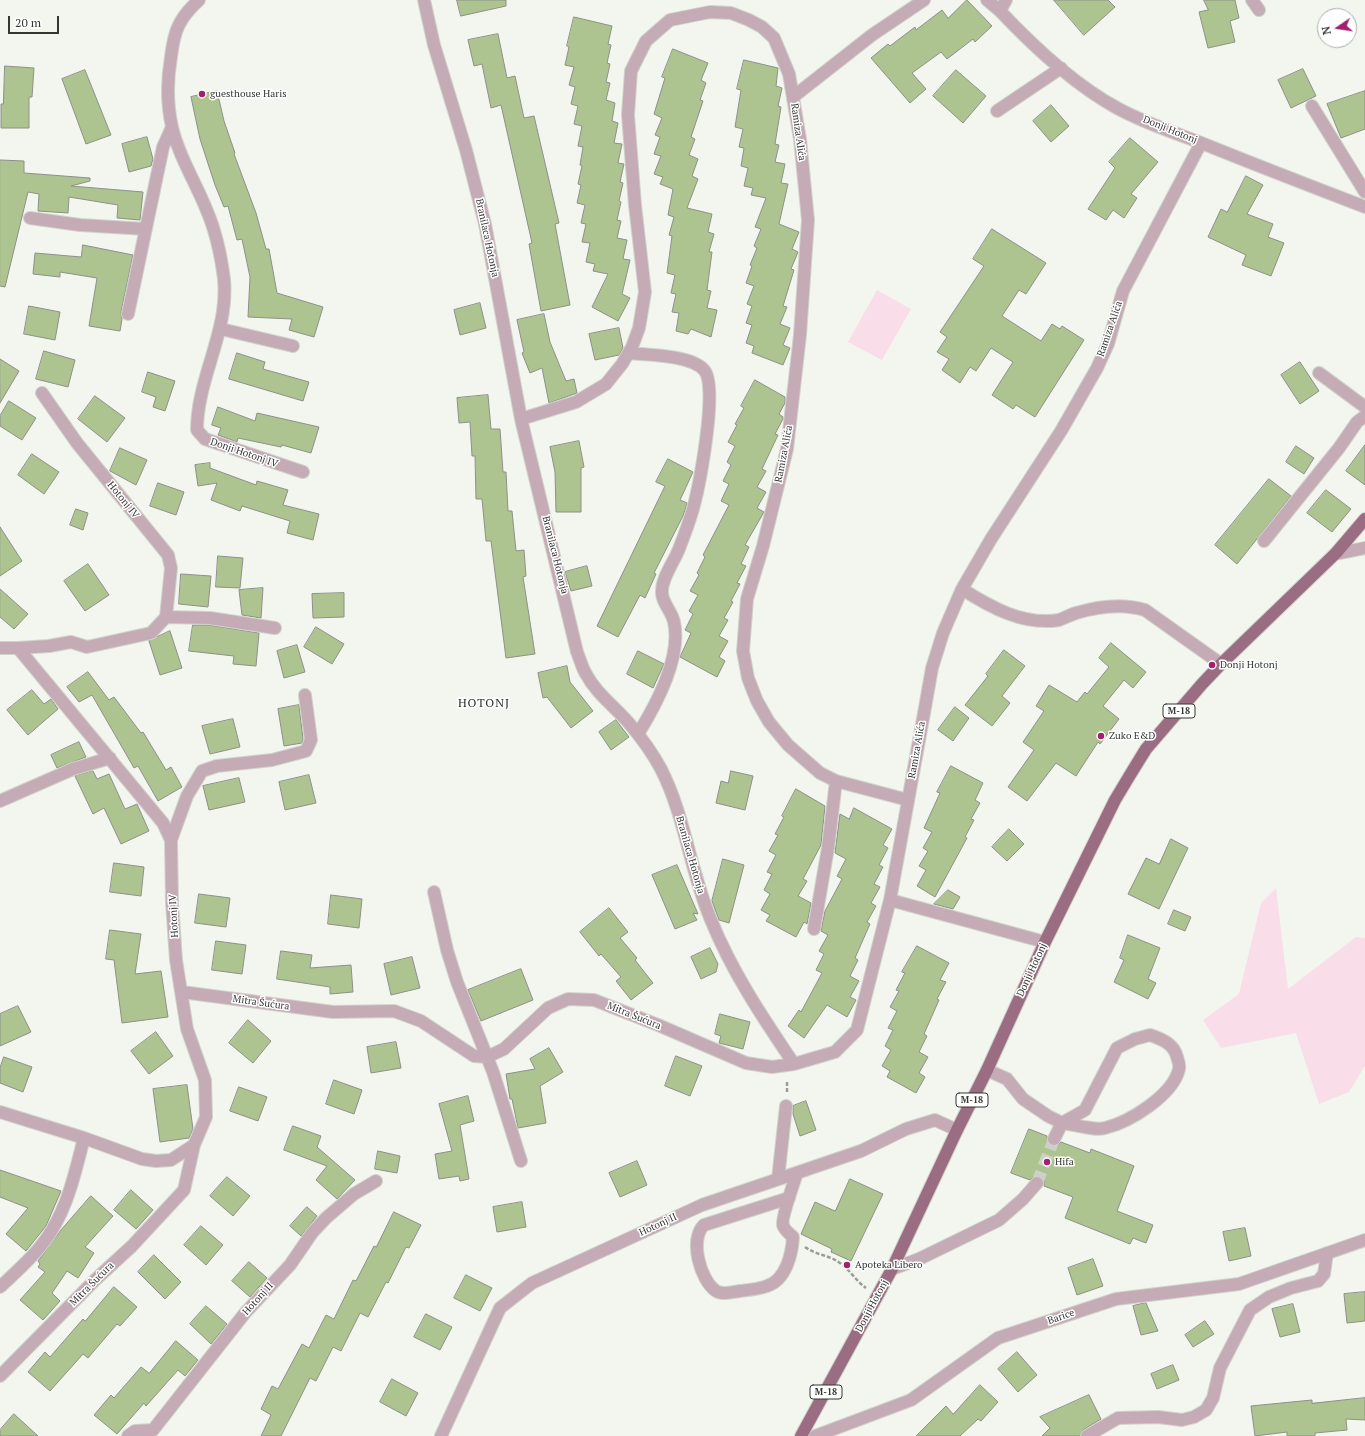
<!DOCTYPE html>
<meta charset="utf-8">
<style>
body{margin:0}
#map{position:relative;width:1365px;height:1436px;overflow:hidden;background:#f2f6ee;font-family:"PT Serif",serif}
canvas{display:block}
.north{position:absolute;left:1317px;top:8px;width:40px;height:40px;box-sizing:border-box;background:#fff;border:1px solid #aeafad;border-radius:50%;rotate:257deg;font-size:11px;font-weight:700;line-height:16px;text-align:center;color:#343633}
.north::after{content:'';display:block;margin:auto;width:14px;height:18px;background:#a3206e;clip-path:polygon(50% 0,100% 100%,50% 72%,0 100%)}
.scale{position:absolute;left:8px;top:16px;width:51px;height:18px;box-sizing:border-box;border:2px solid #343633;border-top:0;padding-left:5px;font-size:12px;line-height:14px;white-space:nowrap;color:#343633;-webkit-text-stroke:3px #fff;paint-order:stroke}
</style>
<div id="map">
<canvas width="1365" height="1436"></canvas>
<div class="north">N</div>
<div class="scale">20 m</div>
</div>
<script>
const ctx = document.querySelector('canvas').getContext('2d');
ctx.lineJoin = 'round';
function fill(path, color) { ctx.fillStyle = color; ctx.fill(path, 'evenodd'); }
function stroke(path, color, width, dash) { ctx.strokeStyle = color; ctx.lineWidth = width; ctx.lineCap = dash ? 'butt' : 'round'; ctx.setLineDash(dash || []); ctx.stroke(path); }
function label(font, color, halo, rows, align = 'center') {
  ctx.font = font + ' "PT Serif",serif'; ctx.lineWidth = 3; ctx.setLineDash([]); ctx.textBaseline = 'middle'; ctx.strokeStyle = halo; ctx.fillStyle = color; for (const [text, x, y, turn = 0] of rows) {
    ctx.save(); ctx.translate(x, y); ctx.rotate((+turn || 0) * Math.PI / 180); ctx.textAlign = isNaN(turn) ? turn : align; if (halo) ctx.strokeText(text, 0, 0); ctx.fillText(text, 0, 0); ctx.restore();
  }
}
fill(new Path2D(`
 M877,290L911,309L882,360L848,342Z
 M1276,888L1288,989L1356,937L1365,938V1066L1349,1092L1319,1104L1296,1033L1221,1048L1203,1020L1239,994L1261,903Z`), '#f9dde9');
const building = new Path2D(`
 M457,0H506V6L461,16Z
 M967,0L992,26L975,42L973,39L947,59L941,52L912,73L926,89L910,103L871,58L888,44L890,46L915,27L916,30L942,10L948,18Z
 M1054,0H1108L1115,7L1084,35Z
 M1204,0H1235L1239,18L1230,21L1235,42L1208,48L1199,12L1208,10Z
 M574,17L612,26L608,44L611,45L607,63L610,64L606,82L610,83L606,100L615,103L612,121L618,123L614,143L622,144L618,163L624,164L620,182L623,183L619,201L621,202L617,220L621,221L617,238L627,240L623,259L630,260L622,294L630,298L618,321L592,307L608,274L593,271L595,264L586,262L590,243L582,242L586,224L581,223L585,205L577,203L581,185L578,184L582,166L580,165L583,147L578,146L582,126L574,124L578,106L571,104L575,87L569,85L574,67L565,65L569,47L567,46Z
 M498,34L507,78L515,76L524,118L534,116L559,223L555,224L570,305L541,311L529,244L532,243L501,105L491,108L482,64L474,66L468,40Z
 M673,49L708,63L701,80L706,83L700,100L703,101L691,137L695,139L689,155L698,159L692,176L698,179L687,208L712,214L708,232L714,234L709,252H712L707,290L711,291L707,308L717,310L711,337L691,329L688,334L676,331L679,313L672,312L676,294L671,293L675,275L667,273L672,236L669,235L674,217L668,215L673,189L660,184L663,177L654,174L661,156L654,154L660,137L655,135L662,118L654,114L665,78L662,77Z
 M744,60L778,68L776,86L782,88L778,106L781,107L775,144L779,145L775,162L785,164L781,183L788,184L779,224L799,232L792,249L798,252L791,269L794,270L783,306L787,307L780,324L790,328L783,345L790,348L783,365L752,353L754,346L746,343L752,325L746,323L752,306L747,304L754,286L746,283L752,266L750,265L757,248L754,246L761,229L755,227L766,198L751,195L753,188L744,186L748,168L741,166L744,148L739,147L743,129L735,127L741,90L737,89Z
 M5,66L34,68L32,97H29V128H1V104H3Z
 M1303,69L1316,96L1291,108L1278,80Z
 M85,70L111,135L86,144L62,79Z
 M956,70L986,96L963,123L933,96Z
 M217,91L224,121L235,153L234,154L256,213L266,249H269L277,293L323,307L314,337L289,330L292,319L248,317L250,277L242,239L237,240L228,206L224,207L215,185L200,139L191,97Z
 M1365,91V129L1341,138L1327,104Z
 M1051,105L1069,126L1051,142L1033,121Z
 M147,137L153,159L151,166L129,172L122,144Z
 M1130,138L1158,162L1131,194L1137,198L1124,218L1113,210L1106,220L1088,209L1115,168L1109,162Z
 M0,160L24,161V173L90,178V181L71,186L143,192L140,220L117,218L118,205L69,197L68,213L38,211L39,194L28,192L5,287L0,286Z
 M1246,176L1263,185L1247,214L1273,224L1268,237L1284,243L1271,276L1242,265L1246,255L1208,237L1221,209L1227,212Z
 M992,229L1046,263L1026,294L1019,290L1002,316L1041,341L1052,324L1060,329L1062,326L1084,340L1035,417L1016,405L1013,409L992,395L1013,362L991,348L976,371L970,367L960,383L942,370L949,359L937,352L947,337L940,332L984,266L973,259Z
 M83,245L133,255L121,312L122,319L120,331L89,326L97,278L60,272V277L33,274L35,253L81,257Z
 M480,303L486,328L460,335L454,310Z
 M29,306L60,312L55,340L24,334Z
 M544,314L550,342L566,381L574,379L577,393L549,403L542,368L530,373L522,353L524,352L517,320Z
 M619,328L623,348L619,355L595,360L589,334Z
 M44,351L75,360L68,387L36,379Z
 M237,353L265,362L263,369L309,382L303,401L229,379Z
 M0,359L19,371L0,403Z
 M1300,362L1319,391L1300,404L1281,375Z
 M148,372L175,381L165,411L153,407L156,397L142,392Z
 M755,380L785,397V403L779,414L783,417V419L775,434L778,435L762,469L766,471L757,487L766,492L757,508L764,512L745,545L749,547L741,564L746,566L737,583L740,584L731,601L733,602L724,618L728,620L719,636L728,641L719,657L725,661L717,677L680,657L691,633L685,630L693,614L689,611L698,595L690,591L699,575L697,573L705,557L703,555L729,505L721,501L729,484L723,481L731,465L727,462L735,446L728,442L737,425L735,424L744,408L741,406Z
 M488,395L491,429H500L503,472H506L508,511H512L516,551L524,550L526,576L523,577L535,654L506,658L491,541H486L482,499H476L475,456H472L470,422L459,423L457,398Z
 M95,396L125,418L107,442L78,419Z
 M9,401L36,418L22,440L0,426V416Z
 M218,407L255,421L257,413L319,427L311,453L282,445L281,447L238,438L237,442L218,435L221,428L212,425Z
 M579,441L584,467L581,468V512H556L555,472L550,447Z
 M1365,445V485L1346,471Z
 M1296,446L1314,458L1304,474L1286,462Z
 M120,448L147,460L136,485L110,471Z
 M32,454L59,472L44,494L18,475Z
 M668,459L693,472L680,500L687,503L686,507L683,516L654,573L656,574L645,598L640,595L618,637L597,626L665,486L656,482Z
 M210,463V468L256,485L257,481L288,490L283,505L319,514L313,540L287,533L290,521L242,506L240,511L211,500L217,483L198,486L195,465Z
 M1269,479L1291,496L1237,564L1215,545Z
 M158,483L184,492L176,515L150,506Z
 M1326,490L1351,509L1332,532L1307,513Z
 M76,509L88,513L83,530L70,525Z
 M0,527L22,561L0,576Z
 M218,556L243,558L240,588L216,587Z
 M88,564L109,595L85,611L64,581Z
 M587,566L592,586L571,591L565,572Z
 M181,574L211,576L208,607L179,604Z
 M263,588L261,618L242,615L239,590Z
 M0,589L28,614L14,629L0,617Z
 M344,593V617L313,618L312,594Z
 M193,625H209L259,633L256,666L233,664L234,656L189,651Z
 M316,627L344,644L332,664L304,647Z
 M170,631L182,668L160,675L149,641Z
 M1111,643L1146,672L1133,688L1124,680L1103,706L1119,719L1100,744L1098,742L1076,776L1056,763L1027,801L1008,787L1034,750L1023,742L1044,711L1036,706L1049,685L1077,702L1085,692L1087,694L1109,667L1099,658Z
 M297,645L305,672L284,678L277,651Z
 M1004,650L1025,666L1002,696L1010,703L992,726L965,705L988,676L986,674Z
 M638,651L664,664L653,688L627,674Z
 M567,666L570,682L593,711L571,728L547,697L543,698L538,673Z
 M88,672L109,700L114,697L141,733L143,732L166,770L171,767L182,787L158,801L138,766L134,768L92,695L79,702L67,687Z
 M32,690L44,704L51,699L58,709L28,735L7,710Z
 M299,705L303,739L302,743L284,746L278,709Z
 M955,707L969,718L953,741L938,730Z
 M233,719L240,747L210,754L202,726Z
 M616,720L629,737L611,750L599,732Z
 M79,742L86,757L57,768L51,755Z
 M951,766L983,783L975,800L980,803L971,819L974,820L965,837L967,838L935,897L917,886L926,870L919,866L928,851L923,848L932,832L924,828L940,793L937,792Z
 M93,771L97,779L109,774L125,809L137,804L149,831L121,844L104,808L93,814L75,776Z
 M731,771L753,776L745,810L716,803L721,781L728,783Z
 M309,775L316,803L285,810L279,782Z
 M239,778L245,802L209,810L203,786Z
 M796,789L825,806L821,845L803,879L807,881L798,896L811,903L807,924L804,922L796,937L766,921L770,915L761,910L770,894L764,890L772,874L767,872L776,855L769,851L778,835L775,834L784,817L782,816Z
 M854,808L892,829L883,845L888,848L879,865L883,867L874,884L880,887L871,903L876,906L867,922L870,924L855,958L858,960L850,976L859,981L850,997L856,1000L847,1017L827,1005L804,1038L788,1026L799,1010L801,1012L822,973L816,970L824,954L819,951L828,935L821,931L825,911L842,879L837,876L846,859L835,853L840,814L849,819Z
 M1009,829L1024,844L1007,861L992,847Z
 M1171,839L1188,848L1159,909L1128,894L1146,858L1159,864Z
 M723,859L744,865L729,923L719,920L712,901Z
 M114,863L144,867L141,896L110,892Z
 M677,865L698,914L693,913L697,920L675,929L652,875Z
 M948,890L960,897L953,909L934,904Z
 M199,894L230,898L226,927L195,923Z
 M331,895L362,899L359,928L328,924Z
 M609,908L628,932L620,938L637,958L635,960L653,983L631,1000L616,981L621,977L601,954L599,956L580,932Z
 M1174,910L1191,917L1185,931L1168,924Z
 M110,930L141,934L135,974L161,971L168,1017L122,1023L114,960L106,959Z
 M1128,935L1160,948L1148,979L1156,983L1148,999L1114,982L1124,960L1120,958Z
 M216,941L246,945L242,974L212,970Z
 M917,946L949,963L940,980L946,982L937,999L939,1000L924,1034L927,1036L919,1052L928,1057L919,1073L925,1077L916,1093L887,1077L890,1071L882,1066L891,1050L885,1046L893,1030L888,1028L897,1011L890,1007L899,991L896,990L905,973L902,972Z
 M710,948L718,964L716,972L701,979L691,957Z
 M281,951L312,955L310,968L351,965L353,992L330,994V987L277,979Z
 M412,957L420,988L391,995L384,964Z
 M521,969L533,1000L481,1021L468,990Z
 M18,1006L31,1032L0,1046V1014Z
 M720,1014L750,1022L743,1049L719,1043L721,1036L715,1034Z
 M248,1020L271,1041L253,1063L229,1043Z
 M156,1032L173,1056L149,1074L131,1051Z
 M396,1042L401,1068L371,1073L367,1047Z
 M549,1048L563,1072L540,1086L546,1123L518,1128L512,1099H510L506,1074L535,1069L530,1059Z
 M676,1056L702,1066L690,1096L665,1086Z
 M4,1057L32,1067L23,1092L0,1083V1068Z
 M334,1080L362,1090L354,1114L326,1104Z
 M187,1085L193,1129L189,1138L160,1142L153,1089Z
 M239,1087L267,1097L258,1121L230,1111Z
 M468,1096L474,1121L460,1125L469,1179L460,1181L459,1176L439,1179L435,1154L452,1151L439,1104Z
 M806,1101L816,1130L800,1136L793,1114V1106Z
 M293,1126L321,1136L317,1147L355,1180L337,1199L316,1180L327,1166L284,1150Z
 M1029,1129L1047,1136L1048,1143L1051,1146L1058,1145L1061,1142L1090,1153L1091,1149L1134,1166L1117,1211L1153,1225L1146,1243L1133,1238L1130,1244L1065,1218L1073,1197L1044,1186V1180L1039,1176H1034L1030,1180L1011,1173Z
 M378,1151L400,1156L397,1173L375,1169Z
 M637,1161L647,1185L620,1197L609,1173Z
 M0,1170L61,1191L46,1226L26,1251L6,1234L28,1208L0,1197Z
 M227,1177L250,1196L233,1216L210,1196Z
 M850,1179L883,1194L851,1261L831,1252L832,1249L801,1234L815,1202L835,1211Z
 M131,1190L153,1210L136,1229L114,1210Z
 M91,1196L113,1216L85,1247L94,1253L78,1278L67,1271L52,1293L60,1301L43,1320L20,1300L45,1272L38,1267L40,1264L38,1261L61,1230Z
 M522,1202L526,1227L497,1232L493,1207Z
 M307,1207L317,1216L301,1236L290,1226Z
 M394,1212L421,1225L409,1248L406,1247L388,1283L386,1282L368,1317L360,1313L341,1351L333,1347L316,1381L310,1378L281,1436H261L271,1415L261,1409L272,1386L278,1389L302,1344L309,1348L326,1315L334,1319L353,1280L356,1281L374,1246L376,1247Z
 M201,1226L223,1245L206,1265L184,1245Z
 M1245,1228L1251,1256L1229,1261L1223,1232Z
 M154,1255L181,1282L165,1299L138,1272Z
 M1093,1259L1103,1286L1077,1295L1068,1268Z
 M249,1262L267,1278L250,1297L232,1281Z
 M466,1275L492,1288L480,1311L454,1298Z
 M114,1287L137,1307L120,1326L117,1324L88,1358L83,1354L50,1391L28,1372L45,1352L50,1357L83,1319L85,1321Z
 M1365,1292V1321L1347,1323L1344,1294Z
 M1146,1303L1158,1331L1141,1335L1133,1306Z
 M1293,1304L1300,1332L1280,1337L1272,1309Z
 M206,1306L227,1324L211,1344L190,1324Z
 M426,1314L452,1327L440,1350L414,1337Z
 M1205,1321L1214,1334L1193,1347L1185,1335Z
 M176,1341L198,1360L185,1376L178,1370L146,1406L144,1403L117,1434L94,1415L111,1395L114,1398L141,1367L149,1373Z
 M1017,1352L1037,1375L1018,1392L998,1369Z
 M1173,1365L1179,1380L1157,1389L1151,1374Z
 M392,1379L418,1393L406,1416L380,1402Z
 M980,1385L998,1402L981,1421L978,1419L960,1436H916L946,1406L953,1414Z
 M1089,1395L1101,1419L1083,1430L1080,1436H1042L1050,1428L1040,1417Z
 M1365,1398V1420L1346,1419L1347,1430L1315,1433V1436H1287V1432L1255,1436L1251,1406L1312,1400V1403Z
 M14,1414L38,1436H0V1430Z`);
fill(building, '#adc490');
stroke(building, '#8d9089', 1);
stroke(new Path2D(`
 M1037,1183L1054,1139`), '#ccd0c9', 12, [12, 6]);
const minor = new Path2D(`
 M199,0C179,18 174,31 171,57C167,80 167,105 172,127C179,157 196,183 207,211C216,232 221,256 224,279C229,332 197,378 197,430L205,439L303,472
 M424,0L434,45L466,150L485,224L521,419L577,652C580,659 582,668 586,674C596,693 614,706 628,722C640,736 652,752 661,769C685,816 690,871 711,920C732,972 763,1018 794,1064
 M987,0L1000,11
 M1006,0L1000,11C1034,47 1073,84 1117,108C1146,124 1179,134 1209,146C1261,167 1313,187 1365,207
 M1252,0L1259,10
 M793,97L872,35L924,0
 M1312,106L1365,192
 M997,111L1061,68
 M30,218L80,225L146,229
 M128,314L163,147L172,127
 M221,329L293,346
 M629,353C648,355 691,355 704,370C719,385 699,487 693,509C689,523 684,536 679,549C674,562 662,577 662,591C661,602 672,611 674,622C682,658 656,705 638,734
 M1319,373L1365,407
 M521,419L576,402L606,384L622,364L632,347L639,328L645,292L635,205L628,115L631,71L646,41L670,20L710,12L731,13L749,20L762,27L774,38L789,74L800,139L808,220L800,335L787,449L763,546L747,599L743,651L748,678L757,701L769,722L788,745L820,773L836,781L908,800
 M1264,541L1339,448L1357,422L1365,416
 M1335,554L1365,548
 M962,589C990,607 1024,626 1059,620C1064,618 1070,615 1076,613C1099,606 1122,603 1145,610L1221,664
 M166,617L210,618L275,628
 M0,648H18L163,823L171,840L172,903L176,960L187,1029L205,1080L206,1117L194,1145L184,1190L132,1246L95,1280L0,1376
 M18,648L49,646L71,642L87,647L151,633L166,617L171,568L168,555L77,443L42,393
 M0,801L73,769L110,758
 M171,840L187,796L202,771L217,766L272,760L306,751L311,740L305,695
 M434,892L447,950L457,982L493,1072L521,1161
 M890,900L1045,942
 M814,929L828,848L836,781
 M182,992L333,1012L394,1011L421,1021L474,1056L487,1057L504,1049L548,1008L568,999L594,1000L658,1025L746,1063L772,1067L794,1064L835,1052L857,1030L890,900L926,702L932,668L943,633L962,589L991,539L1061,431L1097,368L1108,344L1123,291L1201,143
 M1150,1035C1162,1039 1174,1044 1177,1057C1178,1060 1180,1065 1179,1069C1173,1095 1130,1122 1105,1128C1095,1131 1073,1124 1062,1123L1085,1110L1117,1048L1135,1039Z
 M987,1070L1007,1079L1023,1099L1048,1116L1062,1123L1054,1139
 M0,1112L84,1138L142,1159L156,1161L171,1160L194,1145
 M778,1179L786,1106
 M789,1198L704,1225C689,1239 700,1280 716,1291C722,1295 733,1292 740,1291C749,1290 759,1289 767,1286C786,1280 792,1254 793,1237C790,1234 784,1230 783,1225C781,1219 794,1182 797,1173
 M892,1269L919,1259L999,1220L1023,1199L1037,1183
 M0,1287C18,1270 39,1252 52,1230C69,1202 76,1169 84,1138
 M128,1436L135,1431L153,1430L245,1313L290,1265L312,1233L326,1218L354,1194L376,1181
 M441,1436L500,1308L532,1283L702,1205L861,1151L906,1129L935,1120L957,1130
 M815,1436L911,1400L998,1338L1116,1299L1239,1284L1365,1240
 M1087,1436L1118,1418L1158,1417L1182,1420L1194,1417L1206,1410L1213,1398L1220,1368L1250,1310L1269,1297L1291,1288L1318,1281L1324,1274L1327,1253`);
const major = new Path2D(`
 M801,1436L892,1269L957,1130L987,1070L1045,942L1115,800L1130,775L1146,749L1202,684L1221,664L1336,553L1365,519`);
stroke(minor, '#d0d3cc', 14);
stroke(major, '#d0d3cc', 14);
stroke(new Path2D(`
 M787,1092V1080
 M805,1247C816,1255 829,1255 840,1263C850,1270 856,1281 866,1288`), '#999c97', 2.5, [4, 2]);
stroke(minor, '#c5abb6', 12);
stroke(major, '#9b6d82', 12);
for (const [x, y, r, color] of [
 [202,94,4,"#a3206e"],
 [1212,665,4,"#a3206e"],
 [1101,736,4,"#a3206e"],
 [1047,1162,4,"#a3206e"],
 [847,1265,4,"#a3206e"]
]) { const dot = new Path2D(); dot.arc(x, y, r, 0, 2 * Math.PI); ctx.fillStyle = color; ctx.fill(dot); stroke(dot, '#fff', 1.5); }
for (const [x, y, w] of [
 [1179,711,32],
 [972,1100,32],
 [826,1392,32]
]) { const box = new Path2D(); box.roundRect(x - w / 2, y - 7, w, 14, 3); ctx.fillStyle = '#fff'; ctx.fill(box); stroke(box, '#343633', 1); }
label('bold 9px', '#343633', null, [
 ["M-18",1179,711],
 ["M-18",972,1100],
 ["M-18",826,1392]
]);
label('10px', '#343633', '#fff', [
 ["guesthouse Haris",210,94],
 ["Donji Hotonj",1220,665],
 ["Zuko E&D",1109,736],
 ["Hifa",1055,1162],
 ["Apoteka Libero",855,1265]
], 'left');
label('10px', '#343633', '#fff', [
 ["Donji Hotonj",1170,130,22],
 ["Ramiza Alića",798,132,82],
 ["Branilaca Hotonja",487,238,78],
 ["Ramiza Alića",1110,329,-71],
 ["Donji Hotonj IV",244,453,19],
 ["Ramiza Alića",784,454,-79],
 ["Hotonj IV",123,500,51],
 ["Branilaca Hotonja",555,555,76],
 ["Ramiza Alića",917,750,-80],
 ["Branilaca Hotonja",690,855,74],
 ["Hotonj IV",174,916,-93],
 ["Donji Hotonj",1032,970,-65],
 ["Mitra Šućura",261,1003,8],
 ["Mitra Šućura",634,1016,22],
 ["Hotonj II",658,1225,-25],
 ["Mitra Šućura",92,1284,-45],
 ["Hotonj II",258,1299,-48],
 ["Donji Hotonj",872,1306,-62],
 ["Barice",1061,1317,-19]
]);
ctx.letterSpacing = '1px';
label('12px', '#2a2c26', '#fff', [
 ["HOTONJ",484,704]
]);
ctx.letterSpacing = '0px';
</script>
